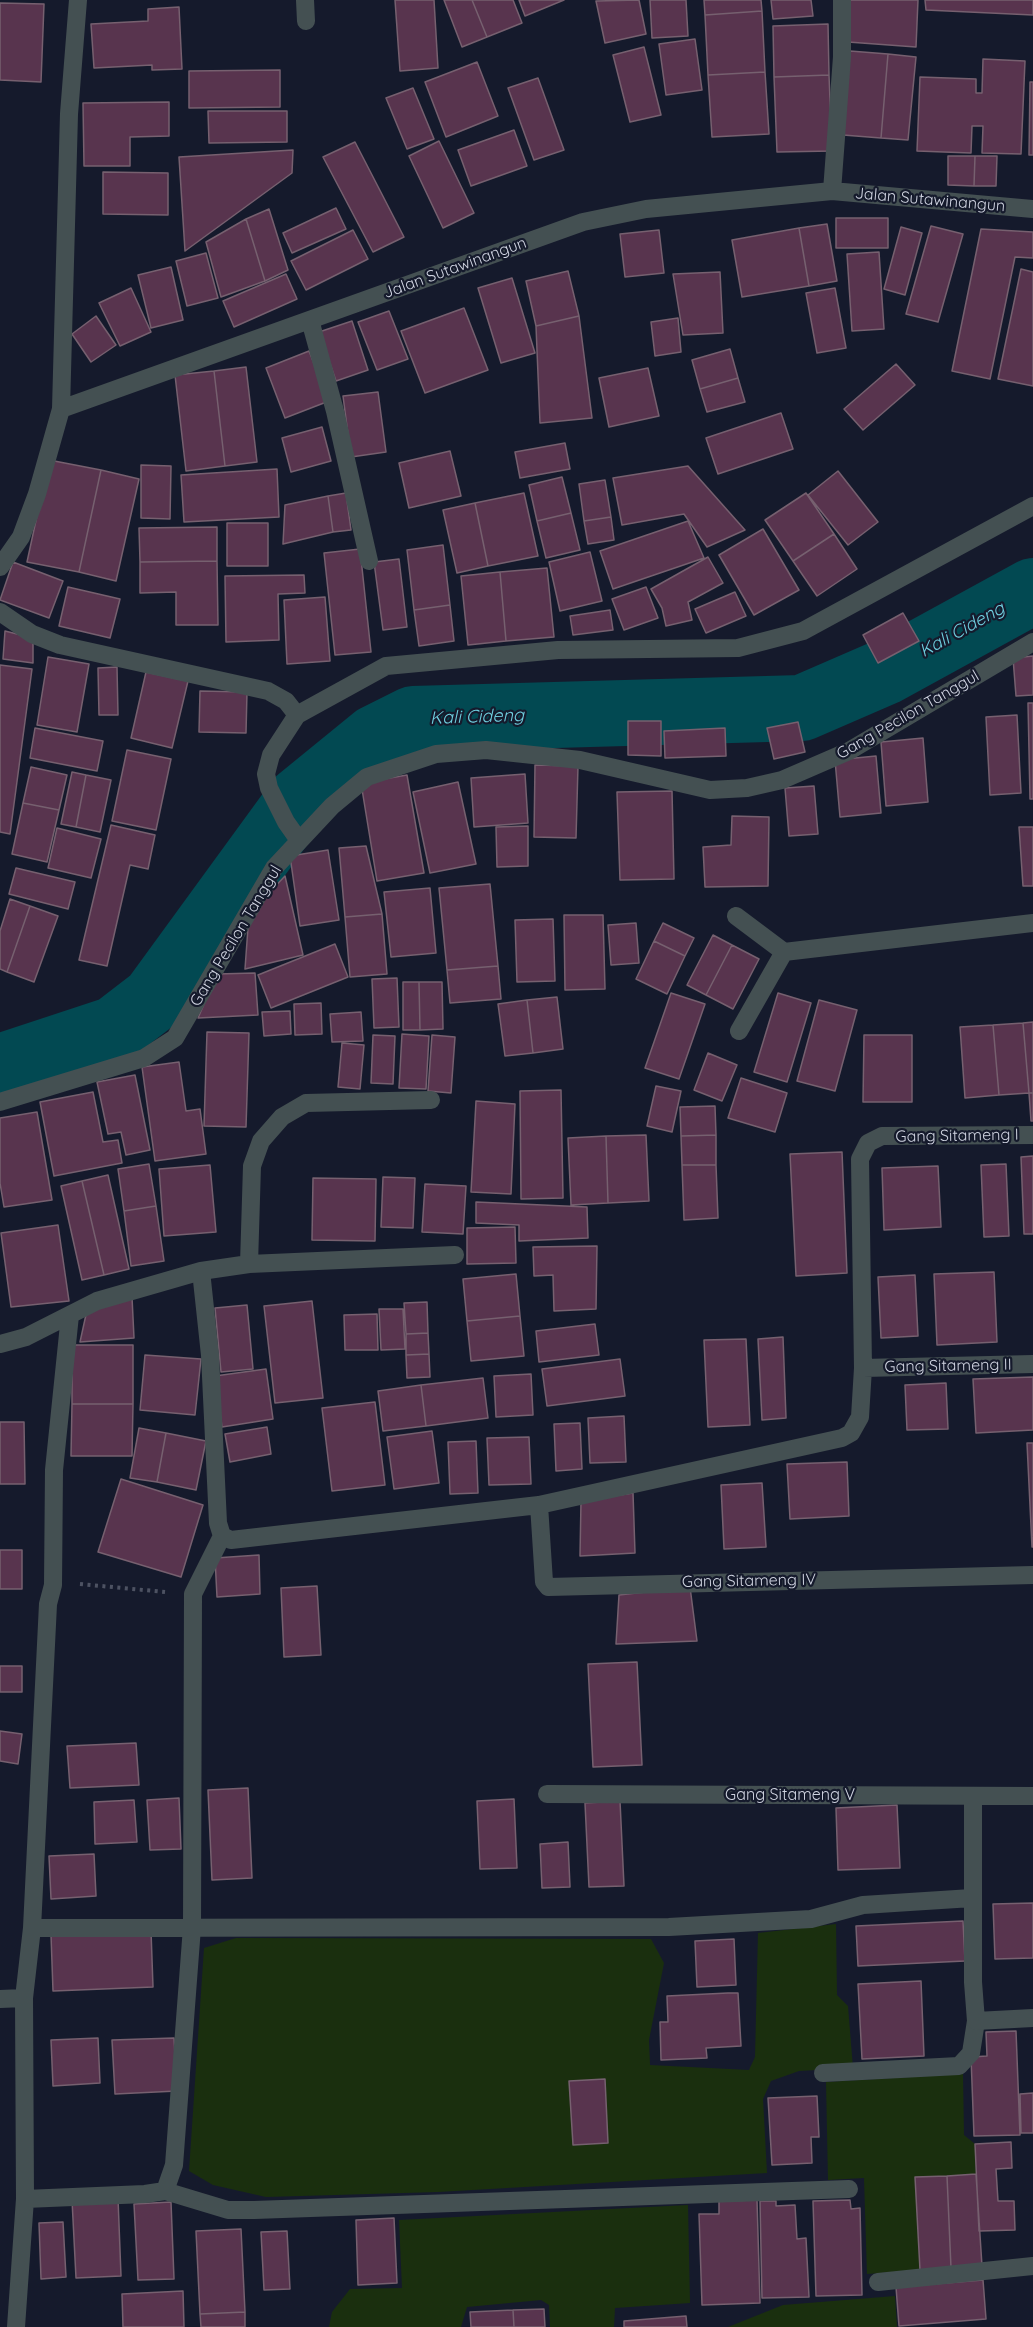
<!DOCTYPE html>
<style>
body{margin:0}
canvas{display:block;background:#151a2c}
</style>
<canvas width="1033" height="2327"></canvas>
<script>
const ctx = document.querySelector('canvas').getContext('2d');
ctx.lineJoin = 'round';
function fill(path, color) { ctx.fillStyle = color; ctx.fill(path, 'evenodd'); }
function stroke(path, color, width, dash) { ctx.strokeStyle = color; ctx.lineWidth = width; ctx.lineCap = dash ? 'butt' : 'round'; ctx.setLineDash(dash || []); ctx.stroke(path); }
function label(font, color, halo, rows, align = 'center') {
  ctx.font = font + ' Quicksand,sans-serif'; ctx.lineWidth = 4.5; ctx.setLineDash([]); ctx.textBaseline = 'middle'; ctx.strokeStyle = halo; ctx.fillStyle = color; for (const [text, x, y, turn = 0] of rows) {
    ctx.save(); ctx.translate(x, y); ctx.rotate((+turn || 0) * Math.PI / 180); ctx.textAlign = isNaN(turn) ? turn : align; if (halo) ctx.strokeText(text, 0, 0); ctx.fillText(text, 0, 0); ctx.restore();
  }
}
fill(new Path2D(`
 M836,1924L837,1995L848,2006L853,2068L799,2071L771,2081L763,2099L767,2173L438,2192L266,2197L213,2185L189,2171L204,1948L236,1938L651,1939L664,1963L649,2040L650,2065L749,2070L755,2057L758,1933Z
 M963,2074L964,2135L975,2144L976,2174L915,2178L920,2270L867,2274L864,2178L828,2180L826,2082Z
 M688,2205L690,2303L615,2308L614,2327H550L549,2305L541,2300L467,2307L461,2327H329L332,2312L350,2289L402,2288L399,2220Z
 M895,2296L897,2327H728L783,2305Z`), '#1a2f0e');
stroke(new Path2D(`
 M0,1067L115,1029L154,999L299,800L375,738L413,719L802,708L885,672L1033,591`), '#024952', 66);
const building = new Path2D(`
 M395,0H434L438,68L400,71Z
 M444,0H472L487,37L462,47Z
 M472,0H513L522,23L487,37Z
 M519,0H564L525,16Z
 M639,0L646,34L605,43L596,1Z
 M650,0H686L688,36L652,38Z
 M704,0H761L762,11L705,15Z
 M771,0H811L813,16L773,19Z
 M850,0H918L916,47L848,42Z
 M925,0H1033V15L926,10Z
 M0,3L44,4L41,82L0,80Z
 M179,7L182,69L152,70V65L94,68L91,24L148,21V9Z
 M762,11L765,72L708,75L705,15Z
 M828,24L829,75L774,77L773,26Z
 M695,39L702,90L666,95L659,44Z
 M644,47L661,115L630,122L613,55Z
 M850,51L888,54L881,138L843,135Z
 M888,54L916,57L908,140L881,138Z
 M983,59L1025,61L1021,154L982,153L983,126H972L971,153L917,151L920,77L976,79V93H982Z
 M477,62L498,116L446,137L425,82Z
 M280,70V107L189,108V71Z
 M765,72L769,134L712,137L708,75Z
 M829,75L832,151L777,152L774,77Z
 M538,78L564,150L534,160L508,88Z
 M1030,82H1033V155H1029Z
 M413,88L434,139L407,149L386,98Z
 M169,102V136L130,137V166H84L83,103Z
 M208,111H287V142L209,143Z
 M514,130L527,166L471,186L458,150Z
 M439,141L474,213L443,228L409,156Z
 M355,142L404,237L373,252L323,157Z
 M293,150L292,173L185,251L179,157Z
 M948,156H975L974,186L948,185Z
 M975,156H997L996,186H974Z
 M103,172L168,173V215L103,214Z
 M336,208L346,229L292,253L283,233Z
 M269,209L288,270L265,281L246,219Z
 M836,218H888V248H836Z
 M246,219L265,281L221,297L206,242Z
 M827,224L837,281L809,286L799,228Z
 M931,226L963,234L938,322L906,314Z
 M901,227L922,233L905,295L884,289Z
 M799,228L809,286L742,297L732,240Z
 M981,229L1033,232V258L1015,257L990,379L952,371Z
 M353,230L368,259L306,290L291,261Z
 M659,230L664,273L625,277L620,234Z
 M879,252L884,329L852,331L847,254Z
 M206,253L218,298L187,306L176,261Z
 M171,267L183,320L151,328L138,275Z
 M1021,269L1033,272V386L998,379Z
 M568,271L579,316L536,326L526,281Z
 M720,272L723,333L683,335L673,274Z
 M286,274L297,299L234,327L223,301Z
 M512,278L535,353L501,363L478,288Z
 M131,288L151,332L120,346L99,303Z
 M835,288L846,348L817,353L806,293Z
 M464,308L488,370L425,393L401,331Z
 M389,311L408,359L377,370L358,322Z
 M96,316L116,345L91,362L72,334Z
 M579,316L592,418L540,423L536,326Z
 M678,318L681,352L655,356L651,322Z
 M352,321L368,370L336,381L319,332Z
 M730,349L738,378L700,389L692,360Z
 M309,351L329,401L285,418L266,368Z
 M896,364L915,385L863,430L844,409Z
 M246,367L257,462L225,466L214,371Z
 M648,368L659,416L609,427L599,378Z
 M214,371L225,466L186,471L175,375Z
 M738,378L745,402L707,412L700,389Z
 M378,392L386,452L351,457L343,396Z
 M781,413L793,449L718,474L706,438Z
 M322,427L331,461L291,472L282,438Z
 M565,443L570,469L520,478L515,452Z
 M450,451L461,496L409,508L399,463Z
 M49,460L101,470L79,572L27,562Z
 M141,465L171,466L170,519L141,518Z
 M688,466L745,530L707,547L684,514L622,525L613,478Z
 M277,469L279,517L184,522L181,475Z
 M101,470L139,479L116,581L79,572Z
 M838,471L878,522L848,545L808,495Z
 M562,477L571,513L537,521L529,485Z
 M605,480L611,517L584,521L579,484Z
 M346,493L351,530L333,532L328,496Z
 M524,493L538,556L488,566L475,503Z
 M806,493L834,534L793,561L765,520Z
 M328,496L333,532L283,544L285,505Z
 M475,503L488,566L457,573L443,510Z
 M571,513L580,550L546,558L537,521Z
 M611,517L614,540L588,544L584,521Z
 M688,521L704,558L613,589L600,551Z
 M227,523H268V566H227Z
 M217,527V561L140,562L139,528Z
 M763,529L799,590L754,615L719,555Z
 M834,534L857,569L817,596L793,561Z
 M443,545L450,605L414,610L407,550Z
 M360,549L371,652L335,655L324,553Z
 M590,552L602,601L560,611L549,562Z
 M708,557L723,583L688,602L692,620L666,626L662,608L651,589Z
 M399,559L407,627L383,630L374,562Z
 M217,561L218,625H176V592L140,593V562Z
 M13,562L63,581L49,618L0,600Z
 M547,568L554,637L506,641L500,572Z
 M500,572L506,641L468,645L461,576Z
 M304,575L305,593L278,594L279,640L226,642L225,576Z
 M68,587L120,599L110,638L59,626Z
 M646,587L658,618L624,630L612,599Z
 M735,592L746,616L706,633L695,609Z
 M325,597L330,661L287,664L284,600Z
 M450,605L454,641L419,646L414,610Z
 M610,610L613,630L573,635L570,616Z
 M903,613L919,641L878,663L863,635Z
 M5,631L33,638V663L3,659Z
 M1033,656V695L1016,696L1013,658Z
 M48,657L89,664L77,732L37,725Z
 M0,665L32,669L10,834L0,832Z
 M117,667L118,715H99L98,668Z
 M146,672L188,681L172,748L131,738Z
 M200,691L247,692L246,733L199,732Z
 M1028,703H1033V799H1030Z
 M1017,715L1021,793L990,795L986,717Z
 M628,721H661V756L628,755Z
 M798,722L805,752L774,759L767,728Z
 M35,728L103,741L97,771L30,758Z
 M725,728L726,756L665,758L664,731Z
 M923,738L928,802L886,806L881,742Z
 M127,750L171,759L156,830L112,821Z
 M876,756L881,813L840,817L835,760Z
 M535,765L578,766L576,838L534,837Z
 M31,767L67,775L59,810L23,803Z
 M72,772L86,775L76,827L61,824Z
 M525,774L528,823L474,827L471,778Z
 M86,775L111,780L100,832L76,827Z
 M407,775L424,873L377,881L361,783Z
 M458,782L476,864L430,873L413,792Z
 M814,786L818,834L789,836L785,788Z
 M672,791L674,879L620,880L617,792Z
 M23,803L59,810L47,862L12,854Z
 M732,816L769,817L768,886L705,887L703,847L731,845Z
 M111,825L155,835L148,869L130,865L107,966L79,960Z
 M528,826V866L497,867L496,827Z
 M1019,827H1033V886H1023Z
 M57,828L101,839L91,878L48,868Z
 M366,846L382,914L345,917L339,848Z
 M328,850L339,920L300,926L290,856Z
 M16,868L75,882L68,909L9,894Z
 M285,876L303,955L245,969L249,914Z
 M490,884L498,966L447,970L439,888Z
 M430,888L436,953L391,957L384,892Z
 M10,899L30,906L7,972L0,969V931Z
 M30,906L58,916L34,982L7,972Z
 M382,914L387,974L350,977L345,917Z
 M564,915H603L605,989L565,990Z
 M553,919L555,981L517,982L515,920Z
 M636,923L639,963L611,965L608,925Z
 M663,923L694,938L685,956L654,941Z
 M713,935L732,945L706,995L687,985Z
 M654,941L685,956L667,994L636,979Z
 M335,944L348,977L271,1008L258,975Z
 M732,945L759,959L733,1009L706,995Z
 M498,966L501,999L450,1003L447,970Z
 M255,973L258,1015L198,1018L217,974Z
 M397,978L399,1027L374,1028L372,979Z
 M403,982H419L420,1030H403Z
 M419,982H442L443,1029L420,1030Z
 M671,993L705,1004L679,1079L645,1068Z
 M778,993L811,1003L787,1082L754,1072Z
 M557,997L563,1049L533,1053L527,1000Z
 M527,1000L533,1053L505,1056L498,1004Z
 M819,1000L857,1010L835,1091L797,1081Z
 M321,1003L322,1034L295,1035L294,1004Z
 M290,1011L291,1034L264,1036L262,1012Z
 M361,1012L363,1041L332,1042L330,1014Z
 M1033,1022V1093H1029L1023,1023Z
 M1023,1023L1029,1093L999,1095L993,1025Z
 M993,1025L999,1095L965,1098L960,1027Z
 M207,1032L249,1033L246,1127L204,1126Z
 M402,1034L429,1036L426,1089L399,1088Z
 M373,1035L395,1036L393,1084L371,1083Z
 M432,1035L455,1037L451,1093L428,1091Z
 M864,1035H912V1102H863Z
 M342,1043L364,1045L360,1089L338,1087Z
 M708,1053L737,1065L722,1101L694,1090Z
 M179,1062L186,1111L200,1109L206,1154L155,1161L142,1067Z
 M135,1075L150,1150L126,1155L121,1132L108,1134L97,1082Z
 M741,1078L787,1093L775,1132L728,1118Z
 M656,1086L681,1091L672,1132L647,1126Z
 M561,1090L563,1198L521,1199L520,1091Z
 M93,1092L103,1142L118,1140L122,1163L54,1176L40,1102Z
 M1029,1093H1033V1121H1031Z
 M476,1101L515,1104L511,1194L471,1192Z
 M715,1106L716,1135L681,1136L680,1107Z
 M37,1112L52,1200L4,1207L0,1183V1118Z
 M646,1135L649,1201L608,1203L606,1136Z
 M716,1135V1165H682L681,1136Z
 M606,1136L608,1203L571,1205L568,1138Z
 M842,1152L847,1273L796,1276L790,1154Z
 M1033,1156V1234H1024L1021,1157Z
 M149,1164L156,1206L124,1211L118,1169Z
 M1006,1164L1009,1236L984,1237L981,1165Z
 M210,1165L216,1232L164,1236L159,1169Z
 M682,1165H716L718,1218L684,1220Z
 M938,1166L941,1227L884,1230L882,1168Z
 M108,1175L129,1269L104,1275L82,1181Z
 M383,1177L415,1178L413,1228L381,1227Z
 M313,1178L376,1179L375,1241L312,1240Z
 M82,1181L104,1275L82,1280L61,1186Z
 M425,1184L466,1186L463,1234L422,1232Z
 M476,1202L587,1207L588,1238L519,1241V1225L476,1223Z
 M156,1206L164,1261L131,1266L124,1211Z
 M58,1225L69,1301L11,1307L1,1233Z
 M515,1227L516,1263L467,1264V1228Z
 M597,1246L596,1309L554,1311L553,1275L534,1276L533,1247Z
 M994,1272L997,1342L937,1345L934,1274Z
 M516,1274L520,1316L467,1321L463,1279Z
 M915,1275L918,1336L881,1338L878,1277Z
 M132,1297L134,1338L80,1342L87,1310Z
 M312,1301L323,1398L275,1403L264,1306Z
 M427,1302L428,1333L406,1334L404,1303Z
 M247,1305L253,1369L221,1372L215,1308Z
 M379,1309H403L405,1349L381,1350Z
 M377,1314L378,1350H345L344,1315Z
 M520,1316L524,1356L471,1361L467,1321Z
 M595,1324L599,1355L539,1362L536,1331Z
 M428,1333L429,1354L406,1355V1334Z
 M783,1337L786,1418L762,1420L758,1339Z
 M746,1339L750,1425L708,1427L704,1340Z
 M72,1345H133V1404H72Z
 M429,1354L430,1377L407,1378L406,1355Z
 M145,1355L201,1359L195,1415L140,1410Z
 M620,1359L625,1396L547,1406L542,1369Z
 M266,1369L273,1419L222,1427L215,1376Z
 M531,1374L533,1415L496,1417L494,1376Z
 M1033,1377V1430L976,1433L973,1379Z
 M483,1378L488,1418L426,1426L421,1385Z
 M946,1383L948,1429L907,1430L905,1385Z
 M421,1385L426,1426L383,1431L378,1391Z
 M375,1402L385,1485L332,1491L322,1408Z
 M72,1404H133L132,1456H71Z
 M624,1416L626,1462L590,1463L588,1418Z
 M0,1422H24L25,1484H0Z
 M580,1423L582,1469L556,1471L554,1424Z
 M267,1427L271,1454L230,1462L225,1434Z
 M139,1428L166,1433L157,1482L130,1478Z
 M432,1431L439,1483L394,1489L387,1437Z
 M166,1433L206,1441L196,1490L157,1482Z
 M529,1437L531,1484L489,1485L487,1438Z
 M476,1441L478,1493L450,1494L448,1442Z
 M1027,1443H1033V1547H1032Z
 M847,1462L849,1516L790,1519L787,1464Z
 M121,1479L203,1505L181,1577L98,1552Z
 M762,1483L766,1547L724,1549L721,1485Z
 M633,1493L635,1553L580,1556L581,1501Z
 M0,1550H22V1589H0Z
 M259,1555L260,1594L217,1597L215,1558Z
 M317,1586L321,1655L284,1657L281,1588Z
 M690,1587L697,1641L616,1644L619,1595Z
 M637,1662L642,1765L593,1767L588,1664Z
 M0,1666H22V1692H0Z
 M0,1731L22,1734L18,1764L0,1761Z
 M136,1743L139,1785L70,1788L67,1746Z
 M248,1788L252,1878L212,1880L208,1790Z
 M179,1798L181,1849L150,1850L147,1800Z
 M514,1799L517,1868L480,1869L477,1801Z
 M134,1800L137,1842L95,1844L94,1802Z
 M620,1801L624,1886L589,1887L585,1803Z
 M897,1805L900,1868L838,1870L836,1808Z
 M568,1842L570,1887L542,1888L540,1844Z
 M94,1854L96,1896L51,1899L49,1856Z
 M1033,1903V1958L995,1959L993,1904Z
 M963,1921L965,1961L858,1966L856,1926Z
 M151,1931L153,1987L53,1991L51,1935Z
 M734,1939L736,1985L697,1987L695,1941Z
 M921,1981L924,2056L862,2059L858,1984Z
 M728,1993H738L741,2046L706,2048L707,2058L661,2060L660,2022H668L667,1996Z
 M1016,2031L1020,2135L974,2136L971,2057L987,2056L986,2032Z
 M98,2038L100,2083L53,2086L51,2040Z
 M174,2038L177,2091L115,2094L112,2040Z
 M605,2079L608,2143L573,2145L569,2081Z
 M1033,2093V2133H1021L1020,2094Z
 M817,2096L819,2137H811L812,2163L772,2165L768,2098Z
 M1011,2142L1012,2168L996,2169L998,2201H1014L1015,2230L979,2231L975,2144Z
 M976,2174L982,2266L951,2268L947,2176Z
 M947,2176L951,2268L920,2270L915,2177Z
 M118,2198L121,2276L76,2278L72,2200Z
 M757,2200L760,2303L702,2305L699,2214H719V2201Z
 M850,2200L851,2209L860,2208L862,2295L816,2296L813,2201Z
 M760,2201H776V2206L795,2205L797,2239L806,2238L809,2297L762,2298Z
 M171,2202L174,2279L138,2280L134,2204Z
 M394,2218L397,2283L358,2285L356,2220Z
 M63,2222L66,2277L41,2279L39,2223Z
 M241,2229L245,2312L200,2314L196,2231Z
 M287,2231L290,2289L264,2290L261,2232Z
 M983,2280L986,2319L899,2326L896,2287Z
 M183,2291L184,2327H123L122,2294Z
 M544,2309L545,2327H514L513,2310Z
 M513,2310L514,2327H471L470,2312Z
 M245,2312V2327H201L200,2314Z
 M686,2316L687,2327H624V2321Z`);
fill(building, '#58344e');
stroke(building, '#76606f', 1.5);
stroke(new Path2D(`
 M80,1584L165,1592`), '#4d5262', 4, [3, 4.5]);
stroke(new Path2D(`
 M823,2073L959,2066L971,2053L976,2021`), '#445052', 18);
stroke(new Path2D(`
 M305,0L306,21
 M832,191L842,57V0
 M310,320L335,411L369,561
 M61,409L69,114L78,0
 M0,567L21,537L37,494L61,409L583,222L646,209L832,191L1033,209
 M0,612L32,634L60,645L268,691L286,701L297,715
 M298,839L286,822L269,788L266,774L271,755L297,715L386,666L558,650L738,648L803,631L1033,506
 M736,916L784,952
 M739,1031L784,952L1033,923
 M0,1102L144,1058L175,1038L274,868L332,806L367,777L436,754L486,750L580,760L710,790L747,788L782,780L849,751L1033,642
 M249,1264L252,1166L261,1141L282,1117L306,1103L431,1100
 M0,1344L26,1337L97,1301L201,1271L249,1264L455,1255
 M863,1368L1033,1364
 M539,1505L544,1582L548,1587L1033,1575
 M222,1536L231,1540L539,1505L842,1438L851,1433L860,1417L863,1368L860,1159L868,1143L882,1136L1033,1135
 M547,1794L1033,1796
 M973,1796V1982L976,2021L1033,2018
 M32,1928L669,1927L811,1919L863,1905L972,1898
 M0,1999L24,1998
 M165,2191L174,2165L192,1927L193,1594L222,1536L218,1523L210,1355L201,1271
 M25,2199L145,2194L165,2191L228,2210H254L849,2189
 M878,2282L1033,2266
 M16,2327L25,2199L24,1998L32,1928L48,1604L53,1585L54,1470L70,1315`), '#445052', 18);
label('16px', '#cfd3e0', '#151a2c', [
 ["Jalan Sutawinangun",930,200,5],
 ["Jalan Sutawinangun",455,268,-20],
 ["Gang Pecilon Tanggul",908,715,-30],
 ["Gang Pecilon Tanggul",236,936,-59],
 ["Gang Sitameng I",957,1136,-1],
 ["Gang Sitameng II",948,1366,-1],
 ["Gang Sitameng IV",749,1581,-1],
 ["Gang Sitameng V",790,1795]
]);
label('italic 18px', '#6fcfdf', '#151a2c', [
 ["Kali Cideng",962,630,-29],
 ["Kali Cideng",477,717,-2]
]);
</script>
